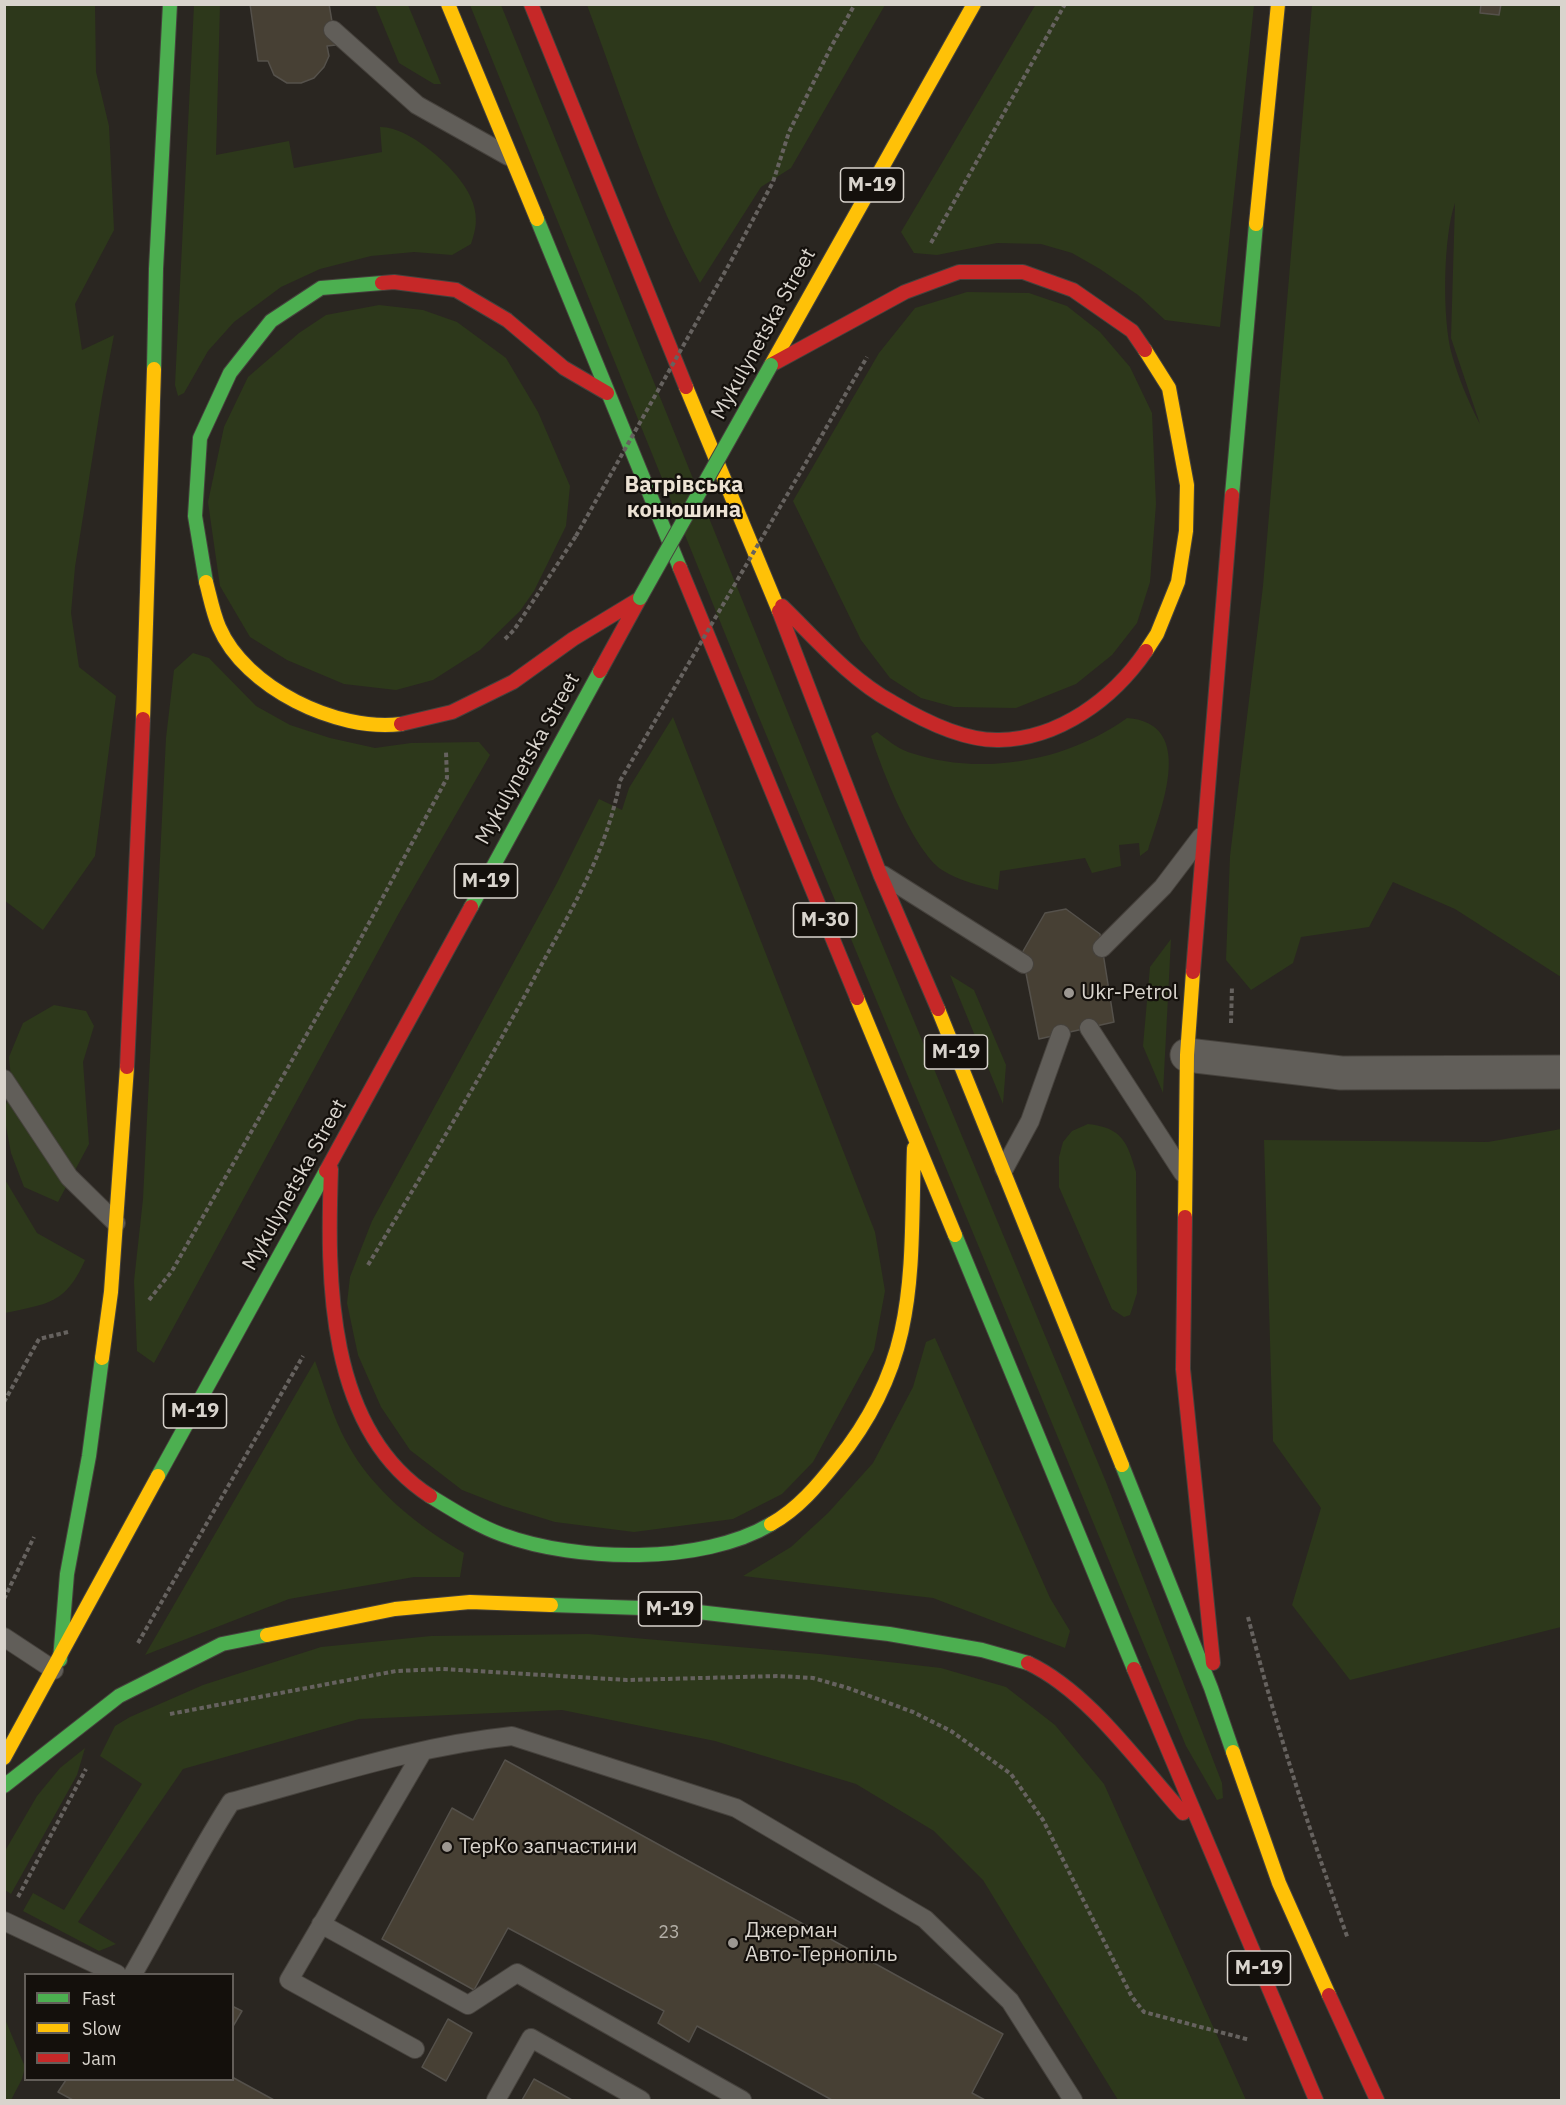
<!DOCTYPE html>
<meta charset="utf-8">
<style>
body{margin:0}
#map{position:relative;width:1566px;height:2105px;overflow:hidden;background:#2a2621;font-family:"IBM Plex Sans",sans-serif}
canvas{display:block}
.frame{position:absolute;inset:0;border:6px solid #d9d4cd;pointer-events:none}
.legend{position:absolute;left:24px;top:1973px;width:210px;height:108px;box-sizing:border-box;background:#14100c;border:2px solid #635e59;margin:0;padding:8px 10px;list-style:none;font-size:18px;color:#d9d4cd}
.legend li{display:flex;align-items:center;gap:12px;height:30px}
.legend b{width:30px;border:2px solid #635e59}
</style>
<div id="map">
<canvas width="1566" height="2105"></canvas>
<div class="frame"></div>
<ul class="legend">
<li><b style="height:8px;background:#4caf50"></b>Fast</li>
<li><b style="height:8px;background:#ffc107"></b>Slow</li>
<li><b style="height:8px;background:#c62828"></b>Jam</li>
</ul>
</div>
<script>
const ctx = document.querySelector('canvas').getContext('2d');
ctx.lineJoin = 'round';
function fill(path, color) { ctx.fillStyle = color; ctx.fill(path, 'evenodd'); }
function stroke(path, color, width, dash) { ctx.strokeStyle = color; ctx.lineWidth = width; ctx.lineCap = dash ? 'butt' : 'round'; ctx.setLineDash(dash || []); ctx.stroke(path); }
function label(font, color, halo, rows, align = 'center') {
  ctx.font = font + ' "IBM Plex Sans",sans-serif'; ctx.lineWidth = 4.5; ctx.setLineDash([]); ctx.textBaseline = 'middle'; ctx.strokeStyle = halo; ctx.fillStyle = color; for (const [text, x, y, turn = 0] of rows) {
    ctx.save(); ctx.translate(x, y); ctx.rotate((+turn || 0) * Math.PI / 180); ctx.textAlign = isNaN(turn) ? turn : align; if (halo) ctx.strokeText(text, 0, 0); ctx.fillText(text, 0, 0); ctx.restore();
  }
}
fill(new Path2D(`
 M1036,4L1254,5L1220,327L1165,320L1138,295L1100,269L1072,253L1041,244L997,243L937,255L914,253L901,232Z
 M4,5H95L96,72L109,126L114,230L75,304L82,350L114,335L102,397L75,567L71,613L79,667L116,696L95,856L43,930L4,900Z
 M194,5H220L216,155L289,141L294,168L382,152L380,127C410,126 465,174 473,203C478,219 476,229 471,244L452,255L414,252L371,256L320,269L281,287L234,322L208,351L184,393L178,396L175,385Z
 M375,5H408L441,84H434L399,63Z
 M470,5H501L872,920L1106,1482L1222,1783L1223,1798L1217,1800L1186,1746L758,715Z
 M587,5H885L791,168L761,187L700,283C652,196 622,98 587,5Z
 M1312,5H1561V977L1455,909L1393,882L1369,927L1301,937L1293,963L1251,990L1226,960L1230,856L1263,586ZM1455,203L1451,338L1480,424C1469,403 1458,377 1452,355C1442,320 1443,237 1455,203Z
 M967,292L1029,293L1067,306L1100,332L1130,367L1152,413L1156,504L1150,582L1137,623L1112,655L1076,684L1016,708L954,707L921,698L890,678L861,640L793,501L879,353L915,308Z
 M379,305L423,310L457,322L506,358L538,412L570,486L566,526L534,591L520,611L480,650L433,680L396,690L344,684L287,660L250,637L220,586L208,502L224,427L248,377L299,333L326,315Z
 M193,653L209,658L256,706L290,725L330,738L375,748L411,743L479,742L490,755L399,913L154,1363L137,1351L134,1281L143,1199L166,738L174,670Z
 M673,717L875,1232L885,1291L874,1350L813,1462L782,1494L733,1519L634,1532L555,1522L503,1506L462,1490L410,1450L381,1407L358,1355L347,1303L350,1277L372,1221L557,883L599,799L622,810L629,788Z
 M1127,718C1197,723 1161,809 1148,850L1140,856L1139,843L1119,845L1121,866L1092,873L1085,858L1000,871L998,890C978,885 959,881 942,870C913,850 882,770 871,736L877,732C886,739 897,748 908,752C980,777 1066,762 1127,718Z
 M1171,939L1163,1093L1143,1046L1150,967Z
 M950,975L974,990L1006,1065L1003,1104Z
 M54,1005L86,1011L94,1026L83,1062L89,1144L58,1202L24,1187L11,1153L5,1121L4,1110L12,1089L9,1057L23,1023Z
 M1088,1124C1122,1128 1127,1141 1136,1172L1137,1293L1130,1315L1124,1317L1112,1309L1059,1187V1157L1063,1142L1072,1131Z
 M1561,1129V1627L1350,1680L1292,1605L1321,1508L1273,1441L1264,1140L1488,1142Z
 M4,1178L37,1233L85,1260C66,1304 47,1304 5,1313Z
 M935,1338L1050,1598L1070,1631L1065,1648L933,1598L743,1576L791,1547L828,1513L873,1463L913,1387L926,1342Z
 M315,1361C325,1388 333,1418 347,1443C373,1491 418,1526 464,1553L460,1577H414L289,1599L145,1655Z
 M588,1634L820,1654L941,1668L1006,1687L1055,1725L1104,1784L1246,2100H1118L983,1880L934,1831L856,1784L715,1741L562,1710L359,1719L183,1769L78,1922L116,1944L99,1951L23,1911L33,1893L64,1910L142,1784L100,1756L115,1726L130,1717L203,1685L321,1647L431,1636Z
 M85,1748L77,1775L11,1894L5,1890V1851L37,1796L60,1768Z
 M5,2019L25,2067L22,2079L11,2100H5Z`), '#2d381b');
const building = new Path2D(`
 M250,4H329L336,45L327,46L329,56L324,67L314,78L301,83H287L274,75L268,61H258Z
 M1481,4H1501L1499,15L1480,13Z
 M1066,909L1100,934L1114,1022L1039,1039L1022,953L1045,913Z
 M505,1760L1003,2034L972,2093L985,2100H832L697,2026L689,2042L658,2023L664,2011L508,1928L474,1990L382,1939L452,1808L473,1820Z
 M232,2006L242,2011L232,2028Z
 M448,2019L472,2033L446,2081L422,2067Z
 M232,2077L274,2100H73L58,2092L66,2080H232Z
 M534,2079L572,2100H522Z`);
fill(building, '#474034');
stroke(building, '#55514b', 1.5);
const lane = new Path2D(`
 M333,30L417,105L508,156
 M883,875L1024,964
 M1102,948L1163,887L1201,837
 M1089,1028L1183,1173
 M4,1079L69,1177L116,1223
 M1004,1169L1030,1121L1061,1034
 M4,1637L54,1670
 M4,1921L117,1974
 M321,1924L468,2005L517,1973L742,2100
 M133,1974C166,1917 195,1858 231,1802C324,1777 416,1746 512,1736L736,1808L925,1919L1010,2001L1073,2100
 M415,2049L289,1980L423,1751
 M496,2100L531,2038L641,2100`);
const street = new Path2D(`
 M1187,1055L1341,1073L1562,1072`);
const fast = new Path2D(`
 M537,219L680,568
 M154,369L156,269L170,4
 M1232,495L1256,224
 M206,582L195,516L200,438L230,373L271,321L321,288L382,283
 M471,907L600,671
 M955,1235L1134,1669
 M1122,1465L1211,1688L1233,1752
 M158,1476L326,1171
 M430,1496C453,1510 478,1526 503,1535C577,1562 702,1565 771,1524
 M551,1605L672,1609L889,1634L982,1650L1028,1663
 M60,1660L67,1574L89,1456L102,1358
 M4,1786L119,1696L222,1644L267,1635`);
const slow = new Path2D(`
 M448,4L537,219
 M1256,224L1278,4
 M1145,350L1169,388L1187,485L1186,531L1178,582L1157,634L1146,651
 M771,365L974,4
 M686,387L779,611
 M206,582C210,597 213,613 219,627C245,688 337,732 401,724
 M143,719L154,369
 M857,998L955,1235
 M938,1009L1122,1465
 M1185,1217L1187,1055L1193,972
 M102,1358L111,1292L127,1067
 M771,1524C798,1509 818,1485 837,1461C920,1359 910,1271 914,1148
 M267,1635L395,1609L470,1602L551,1605
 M1233,1752L1279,1883L1329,1995
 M4,1758L158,1476`);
const jam = new Path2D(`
 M531,4L686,387
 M382,283L394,282L456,290L507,320L564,368L607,393
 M771,365L905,292L959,272H1023L1073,290L1132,331L1145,350
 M680,568L857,998
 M782,606C816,639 850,679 892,702C922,720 963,741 999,740C1059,739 1113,699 1146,651
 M779,611L880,874L938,1009
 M600,671L640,598
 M401,724L452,712L513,682L573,639L639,599
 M1193,972L1232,495
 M127,1067L143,719
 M331,1169C327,1279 326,1429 430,1496
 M326,1171L471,907
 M1185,1217L1183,1369L1213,1663
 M1028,1663C1089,1692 1138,1763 1183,1813
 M1134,1669L1316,2100
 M1329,1995L1377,2100`);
stroke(lane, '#46423d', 20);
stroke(street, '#46423d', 35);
stroke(fast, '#46423d', 16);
stroke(slow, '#46423d', 16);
stroke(jam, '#46423d', 16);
stroke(new Path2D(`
 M931,243L1065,4
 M731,261L773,182L789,132L831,47L855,4
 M818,442L867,357
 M505,639L514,630L576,536
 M1231,1023L1232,986
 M368,1265C426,1168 484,1072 537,973C572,908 606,854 620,781
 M149,1300L172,1271L348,962L447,778L446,752
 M4,1402L39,1339L68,1332
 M4,1599L34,1537
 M1248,1617C1276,1727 1310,1833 1348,1939
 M138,1643L303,1356
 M170,1714L396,1671L443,1669L627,1680L778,1676L813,1678L848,1688L913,1712L951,1731L1011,1774L1043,1820L1132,1997L1144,2012L1250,2040
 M18,1897L86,1769`), '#66625f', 4, [4.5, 3]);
stroke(lane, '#615e59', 18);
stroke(street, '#615e59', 33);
stroke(fast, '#4caf50', 14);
stroke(slow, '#ffc107', 14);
stroke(jam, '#c62828', 14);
const fastBridge = new Path2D(`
 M640,598L771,365`);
stroke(fastBridge, '#46423d', 16, []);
stroke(new Path2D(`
 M576,536L731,261
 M620,781L818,442`), '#66625f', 4, [4.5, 3]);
stroke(fastBridge, '#4caf50', 14);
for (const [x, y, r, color] of [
 [1069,993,6,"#9c9791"],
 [447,1847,6,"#9c9791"],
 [733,1943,6,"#9c9791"]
]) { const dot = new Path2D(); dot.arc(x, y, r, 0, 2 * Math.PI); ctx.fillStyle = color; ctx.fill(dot); stroke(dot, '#14100c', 2); }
label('18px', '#b4afa7', null, [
 ["23",669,1933]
]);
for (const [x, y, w] of [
 [872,185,63],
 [486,881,63],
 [825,920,63],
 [956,1052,63],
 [195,1411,63],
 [670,1609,63],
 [1259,1968,63]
]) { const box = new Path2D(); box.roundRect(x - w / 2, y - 17, w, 34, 4.5); ctx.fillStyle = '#14100c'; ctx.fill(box); stroke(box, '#d9d4cd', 1.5); }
label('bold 20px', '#d9d4cd', null, [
 ["М-19",872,185],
 ["М-19",486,881],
 ["М-30",825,920],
 ["М-19",956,1052],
 ["М-19",195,1411],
 ["М-19",670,1609],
 ["М-19",1259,1968]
]);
label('21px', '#d9d4cd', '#14100c', [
 ["Mykulynetska Street",764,334,-61],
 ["Mykulynetska Street",528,759,-61],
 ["Mykulynetska Street",295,1185,-61]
]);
label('21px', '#d9d4cd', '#14100c', [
 ["Ukr-Petrol",1081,993],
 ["ТерКо запчастини",459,1847],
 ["Джерман",745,1931],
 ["Авто-Тернопіль",745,1955]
], 'left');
label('bold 22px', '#ece2d4', '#14100c', [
 ["Ватрівська",684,486],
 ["конюшина",684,511]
]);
</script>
